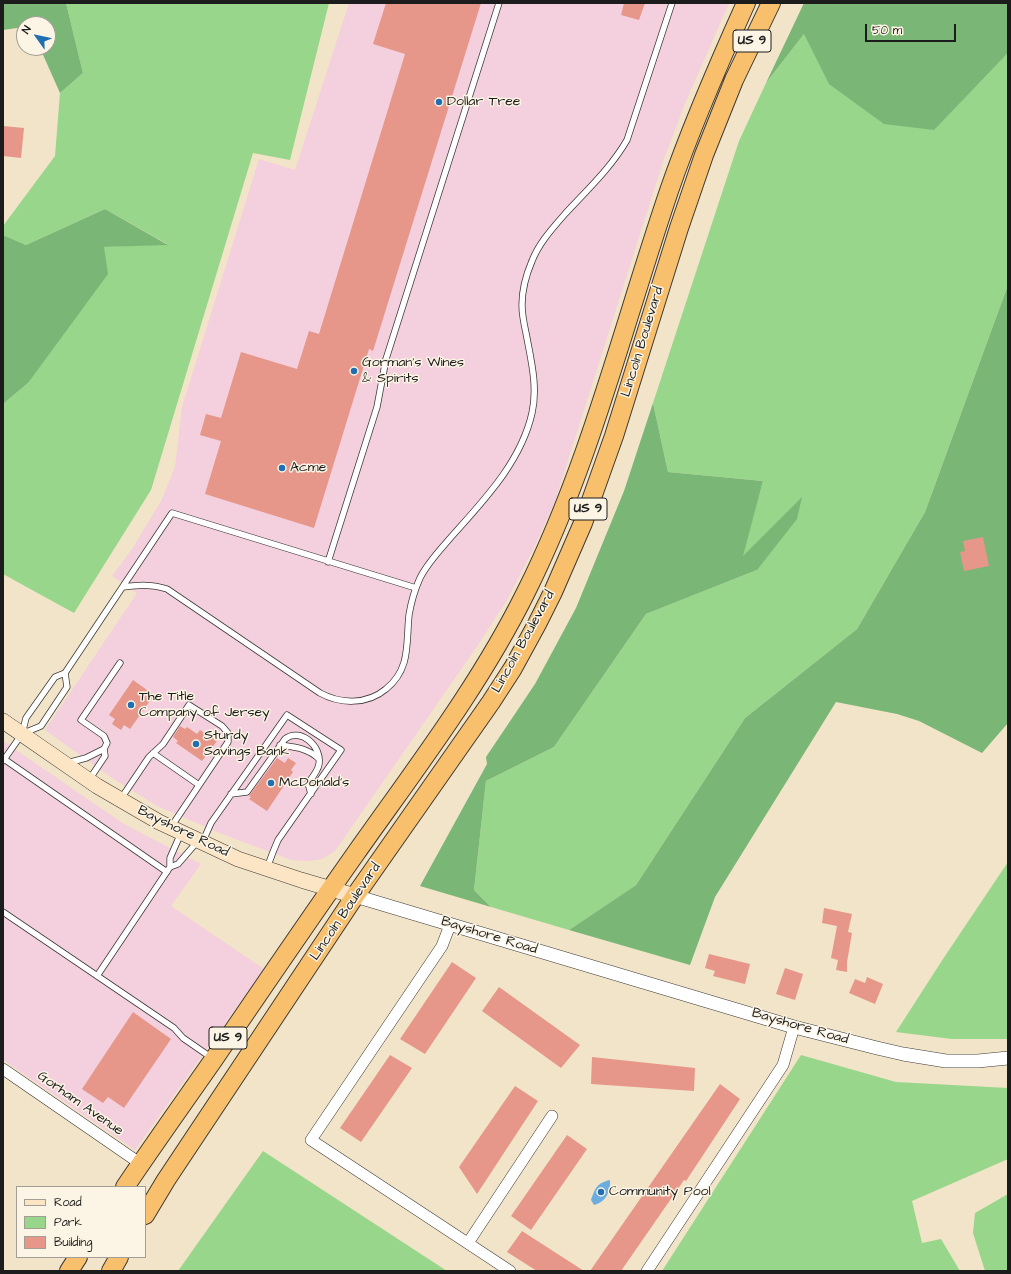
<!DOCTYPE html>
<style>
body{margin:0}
#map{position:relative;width:1011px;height:1274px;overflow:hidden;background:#f2e4c8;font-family:"Architects Daughter",sans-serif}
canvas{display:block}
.frame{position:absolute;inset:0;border:4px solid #1c1c1c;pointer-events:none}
.legend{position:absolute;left:16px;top:1186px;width:130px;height:72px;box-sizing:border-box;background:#fcf5e5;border:1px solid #a29e95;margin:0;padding:5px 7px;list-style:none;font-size:12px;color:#1c1c1c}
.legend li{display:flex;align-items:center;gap:8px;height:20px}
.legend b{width:20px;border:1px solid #a29e95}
.north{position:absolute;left:16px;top:16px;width:40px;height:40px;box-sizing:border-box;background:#fcf5e5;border:1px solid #a29e95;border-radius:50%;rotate:303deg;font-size:11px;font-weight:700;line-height:16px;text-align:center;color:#1c1c1c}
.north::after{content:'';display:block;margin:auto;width:14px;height:18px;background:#1f6fb2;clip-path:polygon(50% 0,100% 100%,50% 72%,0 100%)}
.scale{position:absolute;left:865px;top:24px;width:91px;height:18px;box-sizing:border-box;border:2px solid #1c1c1c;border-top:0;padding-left:5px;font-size:12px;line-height:14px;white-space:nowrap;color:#1c1c1c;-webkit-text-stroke:3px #fcf5e5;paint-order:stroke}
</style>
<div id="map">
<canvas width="1011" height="1274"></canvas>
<div class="frame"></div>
<ul class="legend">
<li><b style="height:5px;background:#fce5c4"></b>Road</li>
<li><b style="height:11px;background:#98d68b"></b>Park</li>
<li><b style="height:11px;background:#e6978a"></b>Building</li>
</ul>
<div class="north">N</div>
<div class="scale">50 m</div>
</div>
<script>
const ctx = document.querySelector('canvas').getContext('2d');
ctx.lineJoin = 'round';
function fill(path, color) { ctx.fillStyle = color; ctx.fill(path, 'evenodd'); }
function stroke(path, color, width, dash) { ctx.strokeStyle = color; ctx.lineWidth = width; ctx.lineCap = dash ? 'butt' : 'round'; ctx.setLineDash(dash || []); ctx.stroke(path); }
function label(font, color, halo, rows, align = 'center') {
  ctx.font = font + ' "Architects Daughter",sans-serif'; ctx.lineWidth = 3; ctx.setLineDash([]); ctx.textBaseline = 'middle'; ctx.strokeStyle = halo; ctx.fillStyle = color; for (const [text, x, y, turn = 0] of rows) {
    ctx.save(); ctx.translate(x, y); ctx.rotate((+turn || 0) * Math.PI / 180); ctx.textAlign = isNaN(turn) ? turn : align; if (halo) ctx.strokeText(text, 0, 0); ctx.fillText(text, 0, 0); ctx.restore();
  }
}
fill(new Path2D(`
 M349,3H729L684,106L663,162L555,501L533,550L507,600L478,645L335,851L322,859L308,861L291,860L222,834L157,806L112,778L45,730L137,593L112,576L132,549L161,501L175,467L182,407L259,159L295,170Z
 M3,741L124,824L201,864L171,906L264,969L135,1150L3,1060Z`), '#f4cfdd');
fill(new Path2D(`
 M66,3H329L290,160L253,153L151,490L74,613L3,574V404L28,383L104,247L167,244L105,209L26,245L3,235V226L55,156L60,93L83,73Z
 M804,34L933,130L1008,53V285L925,512L857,629L745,718L636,885L569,930L491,907L474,890L486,781L554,747L646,614L757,570L742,556L763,481L668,472L653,403L739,141L766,83Z
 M1008,862V1039H952L896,1032L943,959Z
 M801,1055L896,1082L1008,1088V1159L912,1201L922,1243L941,1239L960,1271H662Z
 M263,1151L447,1271H178Z
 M1008,1194V1271H985L973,1233L975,1213Z`), '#98d68b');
fill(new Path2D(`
 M3,3H66L83,73L60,93L40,48H48V24H24V27L3,30Z
 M804,3H1008V53L934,130L884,124L829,84L804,34L766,83Z
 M105,209L168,245L104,247L108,274L28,383L3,404V235L26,245Z
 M1008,285V723L982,753L919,721L897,714L836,702L715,897L690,965L569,930L636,885L745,718L857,629L925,512Z
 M653,403L668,472L763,481L743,556L802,497L797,519L757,570L646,614L554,747L486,781L474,890L491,907L420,886L487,764L486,757L535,684L576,608L624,491Z`), '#7ab777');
fill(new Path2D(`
 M610,1180C611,1191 606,1202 594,1205L591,1200C595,1188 597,1183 610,1180Z`), '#6cade0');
fill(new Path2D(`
 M386,3H481L373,351L369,349L314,528L205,494L221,441L200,435L206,414L221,418L241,352L297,369L309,331L319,334L405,54L373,44Z
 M624,3H645L639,20L621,15Z
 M3,126L24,128L21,158L3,156Z
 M983,537L989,566L964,571L960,552L965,551L963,541Z
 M133,680L154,695L130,729L124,725L121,730L112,724L115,719L109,715Z
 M180,726L185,729L187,727L197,734L200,730L217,741L202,761L176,743L178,741L173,737Z
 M277,758L285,763L288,758L296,763L291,770L293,772L267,811L249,799L251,797L249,796Z
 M824,908L852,914L848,932L852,933L847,962V972L836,970L838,960L831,958L837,926L822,923Z
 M709,954L750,964L745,984L713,976L715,971L705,968Z
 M452,962L476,978L425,1054L400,1039Z
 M785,968L803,974L795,1000L776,994Z
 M867,977L883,984L875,1004L849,993L855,979L865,983Z
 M499,987L580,1045L561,1068L482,1011Z
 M133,1012L171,1039L124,1108L108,1097L103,1103L82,1089Z
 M390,1055L412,1068L361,1142L340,1128Z
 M592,1057L695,1068L694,1091L591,1084Z
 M720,1084L740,1099L686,1181L684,1180L621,1271H590Z
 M515,1086L538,1101L477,1194L459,1167Z
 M567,1135L587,1149L531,1230L511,1216Z
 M522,1231L584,1271H537L507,1252Z`), '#e6978a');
const service = new Path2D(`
 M328,562L377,407L386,359L499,3
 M123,587C139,585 152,584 167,589L320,693C340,704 367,705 386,689C411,669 406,643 409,615C411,603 415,589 420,578C428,562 441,549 452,536C484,500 521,462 532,413C538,387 531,360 526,333C524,324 522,315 522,305C522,291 526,275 532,261C539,243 552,229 564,215C586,191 611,168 627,140L672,3
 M24,733L41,726L67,687L65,673
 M280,745C294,747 308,748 319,759
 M153,753L199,785
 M4,759L167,872
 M3,761L22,734L26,718L55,677L65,673L172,513L416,588
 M67,763L86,758L104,749
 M89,780L105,756L104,749L107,743L104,736L81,720L120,663
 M231,794L247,792L285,739C300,727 322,746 319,764C318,771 312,778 308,783L311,794
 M120,800L149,757L163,744L189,705L222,726L228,733V742L171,827
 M203,841L211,823L287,715L341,750L278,840L273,852L267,868
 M170,867L178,864L197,842
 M3,912L174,1028L183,1038L212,1058
 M97,976L170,867V858L181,833`);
const minor = new Path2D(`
 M450,925L442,946L311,1140L510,1271
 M3,1069L141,1164
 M468,1243L552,1116
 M647,1271L783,1065L794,1027`);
const tertiary = new Path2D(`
 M355,896L794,1027L877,1048L903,1054L946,1061H978L1008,1058`);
const secondary = new Path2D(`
 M3,721L97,786L159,822L238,859L301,880L355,896`);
const trunk = new Path2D(`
 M125,1187C154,1144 184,1102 214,1059C261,990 308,921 356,853C416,768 480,685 526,592C590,464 623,326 669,191C691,127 718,65 746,3
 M145,1215L166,1180L355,896L491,702L513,668L537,624L553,592L583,523L614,436L679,228L704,155L734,80L771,3
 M69,1271L78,1257
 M111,1271L119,1257`);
stroke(service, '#3c3a36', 7);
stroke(minor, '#3c3a36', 12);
stroke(tertiary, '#3c3a36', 14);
stroke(secondary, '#3c3a36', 16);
stroke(trunk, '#3c3a36', 20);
stroke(service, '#fff', 5.5);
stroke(minor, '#fff', 11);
stroke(tertiary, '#fff', 13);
stroke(secondary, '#fce5c4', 15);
stroke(trunk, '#f8bf6c', 18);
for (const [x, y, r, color] of [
 [439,102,4,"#1f6fb2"],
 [354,371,4,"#1f6fb2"],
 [282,468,4,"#1f6fb2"],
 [131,705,4,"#1f6fb2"],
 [196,744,4,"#1f6fb2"],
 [271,783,4,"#1f6fb2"],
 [601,1192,4,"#1f6fb2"]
]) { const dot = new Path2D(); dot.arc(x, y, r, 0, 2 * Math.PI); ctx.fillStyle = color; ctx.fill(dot); stroke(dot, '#fcf5e5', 1.5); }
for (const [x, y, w] of [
 [752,41,38],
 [588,509,38],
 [228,1038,38]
]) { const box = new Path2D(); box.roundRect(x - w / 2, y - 11, w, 22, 3); ctx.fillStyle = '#fcf5e5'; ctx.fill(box); stroke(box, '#1c1c1c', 1); }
label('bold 13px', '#1c1c1c', null, [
 ["US 9",752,41],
 ["US 9",588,509],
 ["US 9",228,1038]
]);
label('14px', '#1c1c1c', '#fcf5e5', [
 ["Dollar Tree",447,102],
 ["Gorman's Wines",362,363],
 ["& Spirits",362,379],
 ["Acme",290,468],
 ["The Title",139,697],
 ["Company of Jersey",139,713],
 ["Sturdy",204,736],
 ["Savings Bank",204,752],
 ["McDonald's",279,783],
 ["Community Pool",609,1192]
], 'left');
label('14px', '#1c1c1c', '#fcf5e5', [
 ["Lincoln Boulevard",643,342,-73],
 ["Lincoln Boulevard",524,642,-61],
 ["Bayshore Road",183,832,26],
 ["Lincoln Boulevard",346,912,-56],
 ["Bayshore Road",489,936,17],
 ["Bayshore Road",800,1027,16],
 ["Gorham Avenue",80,1104,35]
]);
</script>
